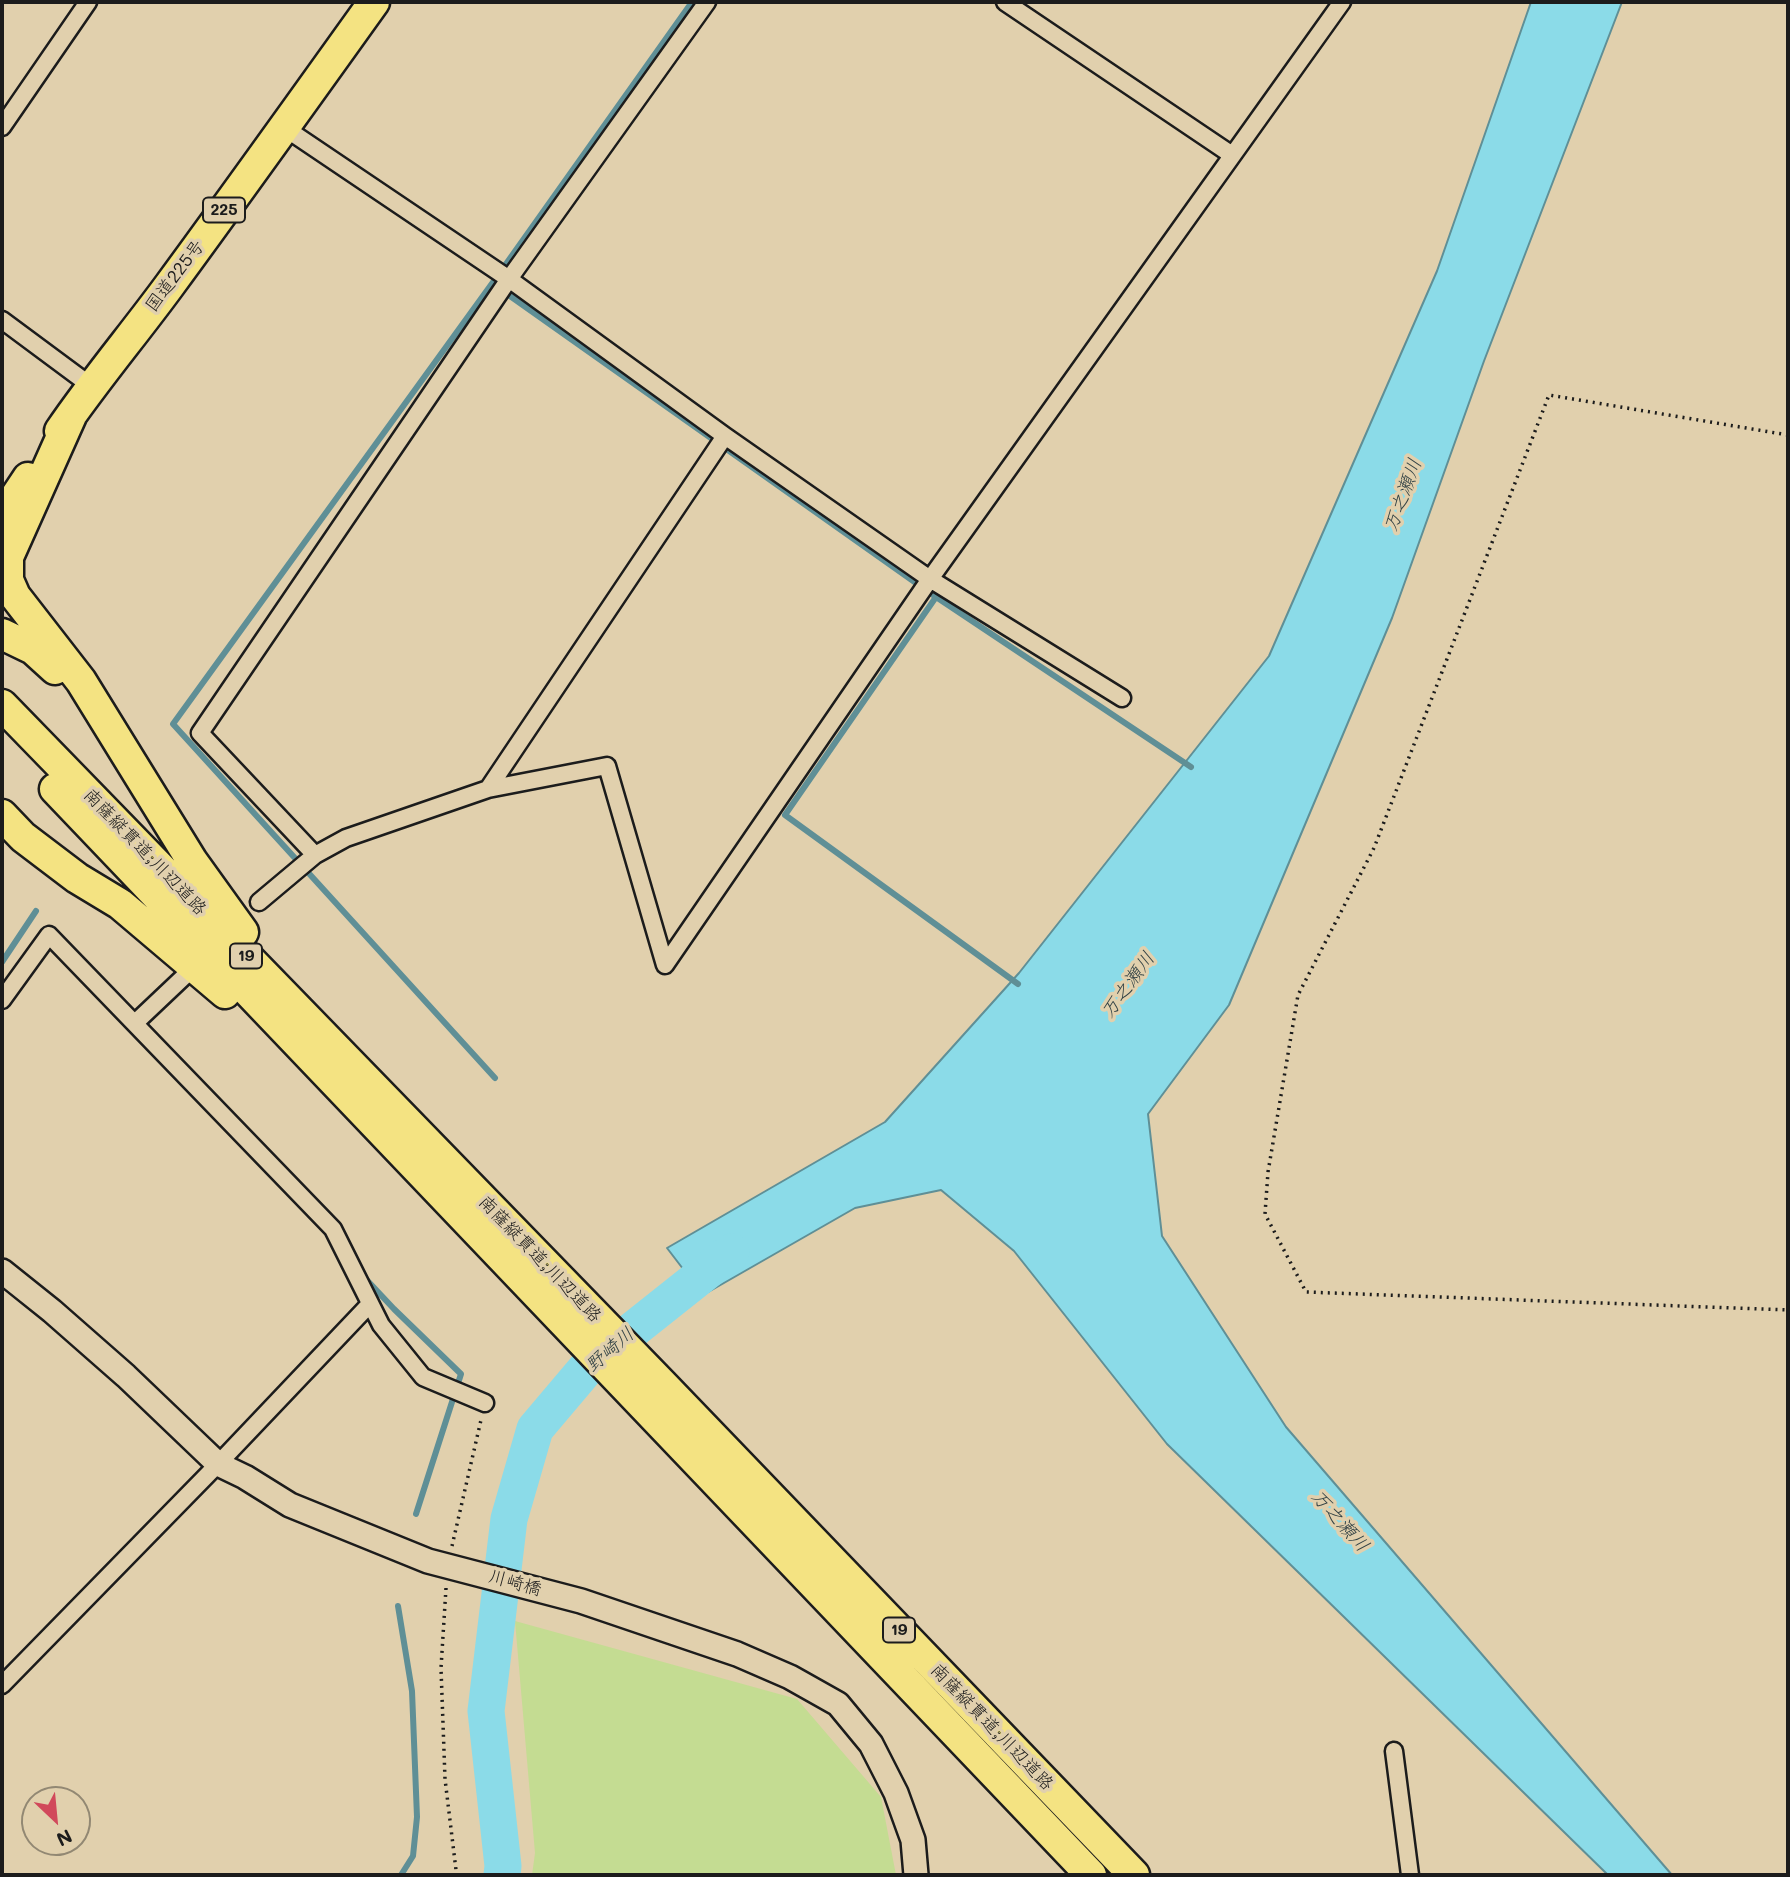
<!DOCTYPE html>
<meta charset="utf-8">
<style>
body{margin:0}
#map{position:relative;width:1790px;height:1877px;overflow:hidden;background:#e1d0ad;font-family:Mali,sans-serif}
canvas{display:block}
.frame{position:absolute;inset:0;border:4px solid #1c1c1c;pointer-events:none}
.north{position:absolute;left:21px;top:1786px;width:70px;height:70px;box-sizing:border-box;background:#e1d0ad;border:2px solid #928873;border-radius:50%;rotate:154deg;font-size:19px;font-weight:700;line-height:28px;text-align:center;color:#1c1c1c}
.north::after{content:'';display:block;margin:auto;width:24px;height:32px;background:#d1495b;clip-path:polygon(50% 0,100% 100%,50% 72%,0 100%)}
</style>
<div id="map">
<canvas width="1790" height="1877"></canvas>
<div class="frame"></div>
<div class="north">N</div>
</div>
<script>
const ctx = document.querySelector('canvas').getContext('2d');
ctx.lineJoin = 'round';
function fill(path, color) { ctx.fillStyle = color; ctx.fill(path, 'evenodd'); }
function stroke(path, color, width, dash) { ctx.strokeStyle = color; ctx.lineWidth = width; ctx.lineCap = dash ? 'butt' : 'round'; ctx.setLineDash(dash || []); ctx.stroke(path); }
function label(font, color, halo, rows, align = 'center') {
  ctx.font = font + ' Mali,"Klee One",sans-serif'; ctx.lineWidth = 7; ctx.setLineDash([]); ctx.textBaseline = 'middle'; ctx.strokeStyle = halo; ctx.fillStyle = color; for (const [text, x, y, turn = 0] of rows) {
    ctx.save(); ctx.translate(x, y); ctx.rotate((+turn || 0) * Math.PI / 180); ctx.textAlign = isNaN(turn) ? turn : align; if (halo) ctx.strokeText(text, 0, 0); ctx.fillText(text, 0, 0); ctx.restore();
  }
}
fill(new Path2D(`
 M515,1621L797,1699L881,1797L896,1875H532L535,1853Z`), '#c4dc92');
const water = new Path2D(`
 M1531,2H1622L1484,361L1392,618L1229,1005L1148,1114L1162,1236L1286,1427L1672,1875H1608L1167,1444L1014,1251L941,1190L855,1208L703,1295L667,1248L885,1122L1019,973L1269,656L1437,271Z`);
fill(water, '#8bdbe8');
stroke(water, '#5f8f96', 2);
stroke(new Path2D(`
 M506,264L692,2
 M510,296L916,583
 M929,592L936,597L785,815L1018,984
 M936,597L1191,767
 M2,962L36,911
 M495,1078L173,724L496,278
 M364,1277L394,1309L461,1374L416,1514
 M398,1606L412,1691L417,1817L413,1856L401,1875`), '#5f8f96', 6);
stroke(new Path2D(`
 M502,1875L503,1866L486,1711L509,1519L535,1429L590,1364L731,1252`), '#8bdbe8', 37);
const street = new Path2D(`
 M1005,2L1232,155
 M2,127L88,2
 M285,128L509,279L725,436L930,579L1122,698
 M2,320L91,386
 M488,789L725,436
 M315,855L200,733L509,279L707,2
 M259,902L315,855L346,838L488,789L607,766L665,965L930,579L1342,2
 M2,1000L49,935L333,1229L381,1325L423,1377L485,1403
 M135,1023L191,970
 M2,1685L218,1464L369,1305
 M1394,1751L1410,1875`);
const secondary = new Path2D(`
 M2,1271L52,1311L126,1376L218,1464L245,1477L290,1505L428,1561L581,1601L737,1654L790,1677L838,1704L871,1744L896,1793L913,1840L916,1875`);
const highway = new Path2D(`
 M71,416L8,557V580L15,596L81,681L192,861L243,932
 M60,431C94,381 133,335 169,286C238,192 306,97 374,2
 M2,517L28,478
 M2,634L33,649L55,669
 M2,705L663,1385L1134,1875
 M55,789L1091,1875
 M2,815L23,837L77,878L120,904L225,993`);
stroke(street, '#1c1c1c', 21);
stroke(secondary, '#1c1c1c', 28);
stroke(highway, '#1c1c1c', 35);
stroke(new Path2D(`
 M1788,435L1549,395L1374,848L1298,995L1268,1172L1265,1214L1306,1292L1788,1310
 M452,1546L481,1420
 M446,1588L441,1668L445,1779L456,1870L454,1875`), '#1c1c1c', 3.5, [2, 5]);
stroke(street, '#e1d0ad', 16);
stroke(secondary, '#e1d0ad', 23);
stroke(highway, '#f4e382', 30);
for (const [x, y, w] of [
 [224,210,42],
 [246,956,32],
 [899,1630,32]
]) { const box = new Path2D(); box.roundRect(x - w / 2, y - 12.5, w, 25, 5); ctx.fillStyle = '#e1d0ad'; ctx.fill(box); stroke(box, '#1c1c1c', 2); }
label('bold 16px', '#1c1c1c', null, [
 ["225",224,210],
 ["19",246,956],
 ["19",899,1630]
]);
label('18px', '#1c1c1c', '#e1d0ad', [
 ["国道225号",175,276,-53],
 ["南薩縦貫道;川辺道路",145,852,46],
 ["南薩縦貫道;川辺道路",540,1259,46],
 ["川崎橋",515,1583,15],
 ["南薩縦貫道;川辺道路",992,1727,46]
]);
label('italic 19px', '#324245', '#e1d0ad', [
 ["万之瀬川",1403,495,-70],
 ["万之瀬川",1128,985,-54],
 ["野崎川",610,1350,-41],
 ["万之瀬川",1340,1521,48]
]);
</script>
